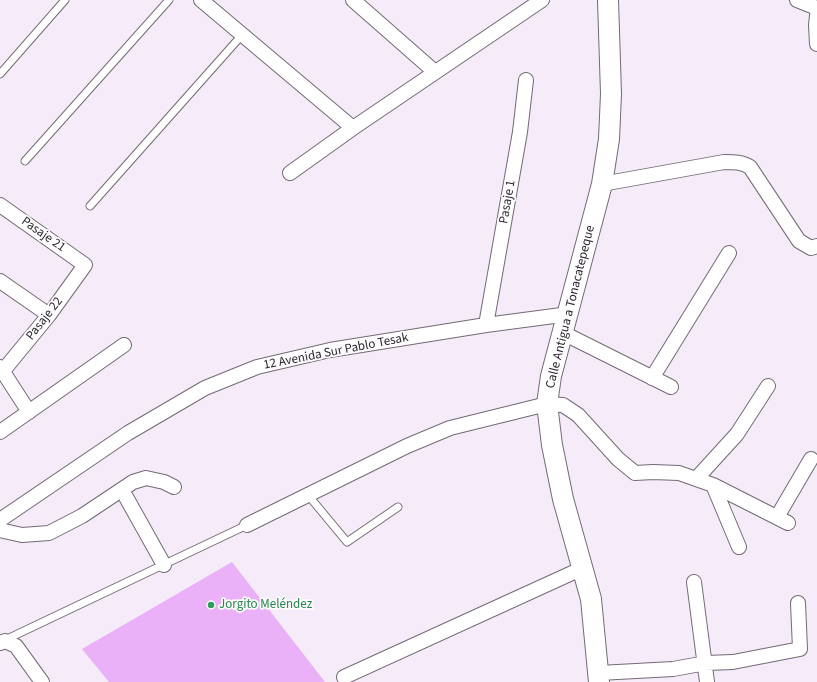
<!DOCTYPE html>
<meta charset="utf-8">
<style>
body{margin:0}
canvas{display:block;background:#f6ebf8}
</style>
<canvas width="817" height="682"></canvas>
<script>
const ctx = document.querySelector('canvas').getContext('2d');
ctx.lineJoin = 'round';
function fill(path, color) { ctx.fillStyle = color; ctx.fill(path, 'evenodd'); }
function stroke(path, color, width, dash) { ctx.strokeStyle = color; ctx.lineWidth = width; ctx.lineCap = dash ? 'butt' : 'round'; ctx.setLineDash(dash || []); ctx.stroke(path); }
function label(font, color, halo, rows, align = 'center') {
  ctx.font = font + ' "Source Sans 3",sans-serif'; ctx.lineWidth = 3.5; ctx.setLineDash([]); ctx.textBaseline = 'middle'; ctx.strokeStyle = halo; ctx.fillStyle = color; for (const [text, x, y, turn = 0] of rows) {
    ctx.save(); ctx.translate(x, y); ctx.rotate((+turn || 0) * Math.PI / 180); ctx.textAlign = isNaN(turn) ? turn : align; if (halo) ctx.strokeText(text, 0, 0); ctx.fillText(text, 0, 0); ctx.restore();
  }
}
fill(new Path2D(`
 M232,562L325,682H109L82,649Z`), '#eab1f9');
const lane = new Path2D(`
 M0,74L65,0
 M25,161L169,0
 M90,206L242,35
 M308,495L347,542L398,507
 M5,640L247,525`);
const street = new Path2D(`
 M201,0L353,128
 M353,0L435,72
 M797,0L817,8
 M817,16L816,25L817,44
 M290,173L353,128L542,0
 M602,184L724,162C734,162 742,162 750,167L799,241L811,248L817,246
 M0,205L85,265L49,315L3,371
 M0,281L49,315
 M486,325L520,132L526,80
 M563,333L671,387
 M0,367L29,412
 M652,378L729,253
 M0,432L124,345
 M696,479L737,434L768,386
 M713,485L739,547
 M126,497L164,565
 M777,517L811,459
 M0,520L128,433L205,388L257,367L330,350L486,325L569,314
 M247,525L407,446L450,428L547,404L563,405L578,415L618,459L635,473L653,472L679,473L713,485L788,523
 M0,530L22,535L49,533L82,516L133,482L146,478L164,482L174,487
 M694,582L707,682
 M0,643L5,641L16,646L42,682
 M599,673L673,669L706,663L733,662L800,649L798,603
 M344,677L583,568`);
const secondary = new Path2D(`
 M599,682L591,599L563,499L552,445L547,404L551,376L602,184L609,139L611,94L608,0`);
stroke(lane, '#736a76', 9);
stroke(street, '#736a76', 16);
stroke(secondary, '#736a76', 22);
stroke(lane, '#fff', 7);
stroke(street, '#fff', 14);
stroke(secondary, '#fff', 20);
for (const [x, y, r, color] of [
 [211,605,4,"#2e9e5b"]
]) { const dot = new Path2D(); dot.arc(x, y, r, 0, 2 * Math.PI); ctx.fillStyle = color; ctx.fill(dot); stroke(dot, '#fefcfe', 1.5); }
label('13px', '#2a272b', '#fefcfe', [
 ["Pasaje 1",508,202,-80],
 ["Pasaje 21",43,235,35],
 ["Calle Antigua a Tonacatepeque",571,307,-76],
 ["Pasaje 22",45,319,-52],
 ["12 Avenida Sur Pablo Tesak",336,352,-11]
]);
label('13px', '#27864d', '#fefcfe', [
 ["Jorgito Meléndez",219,605]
], 'left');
</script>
